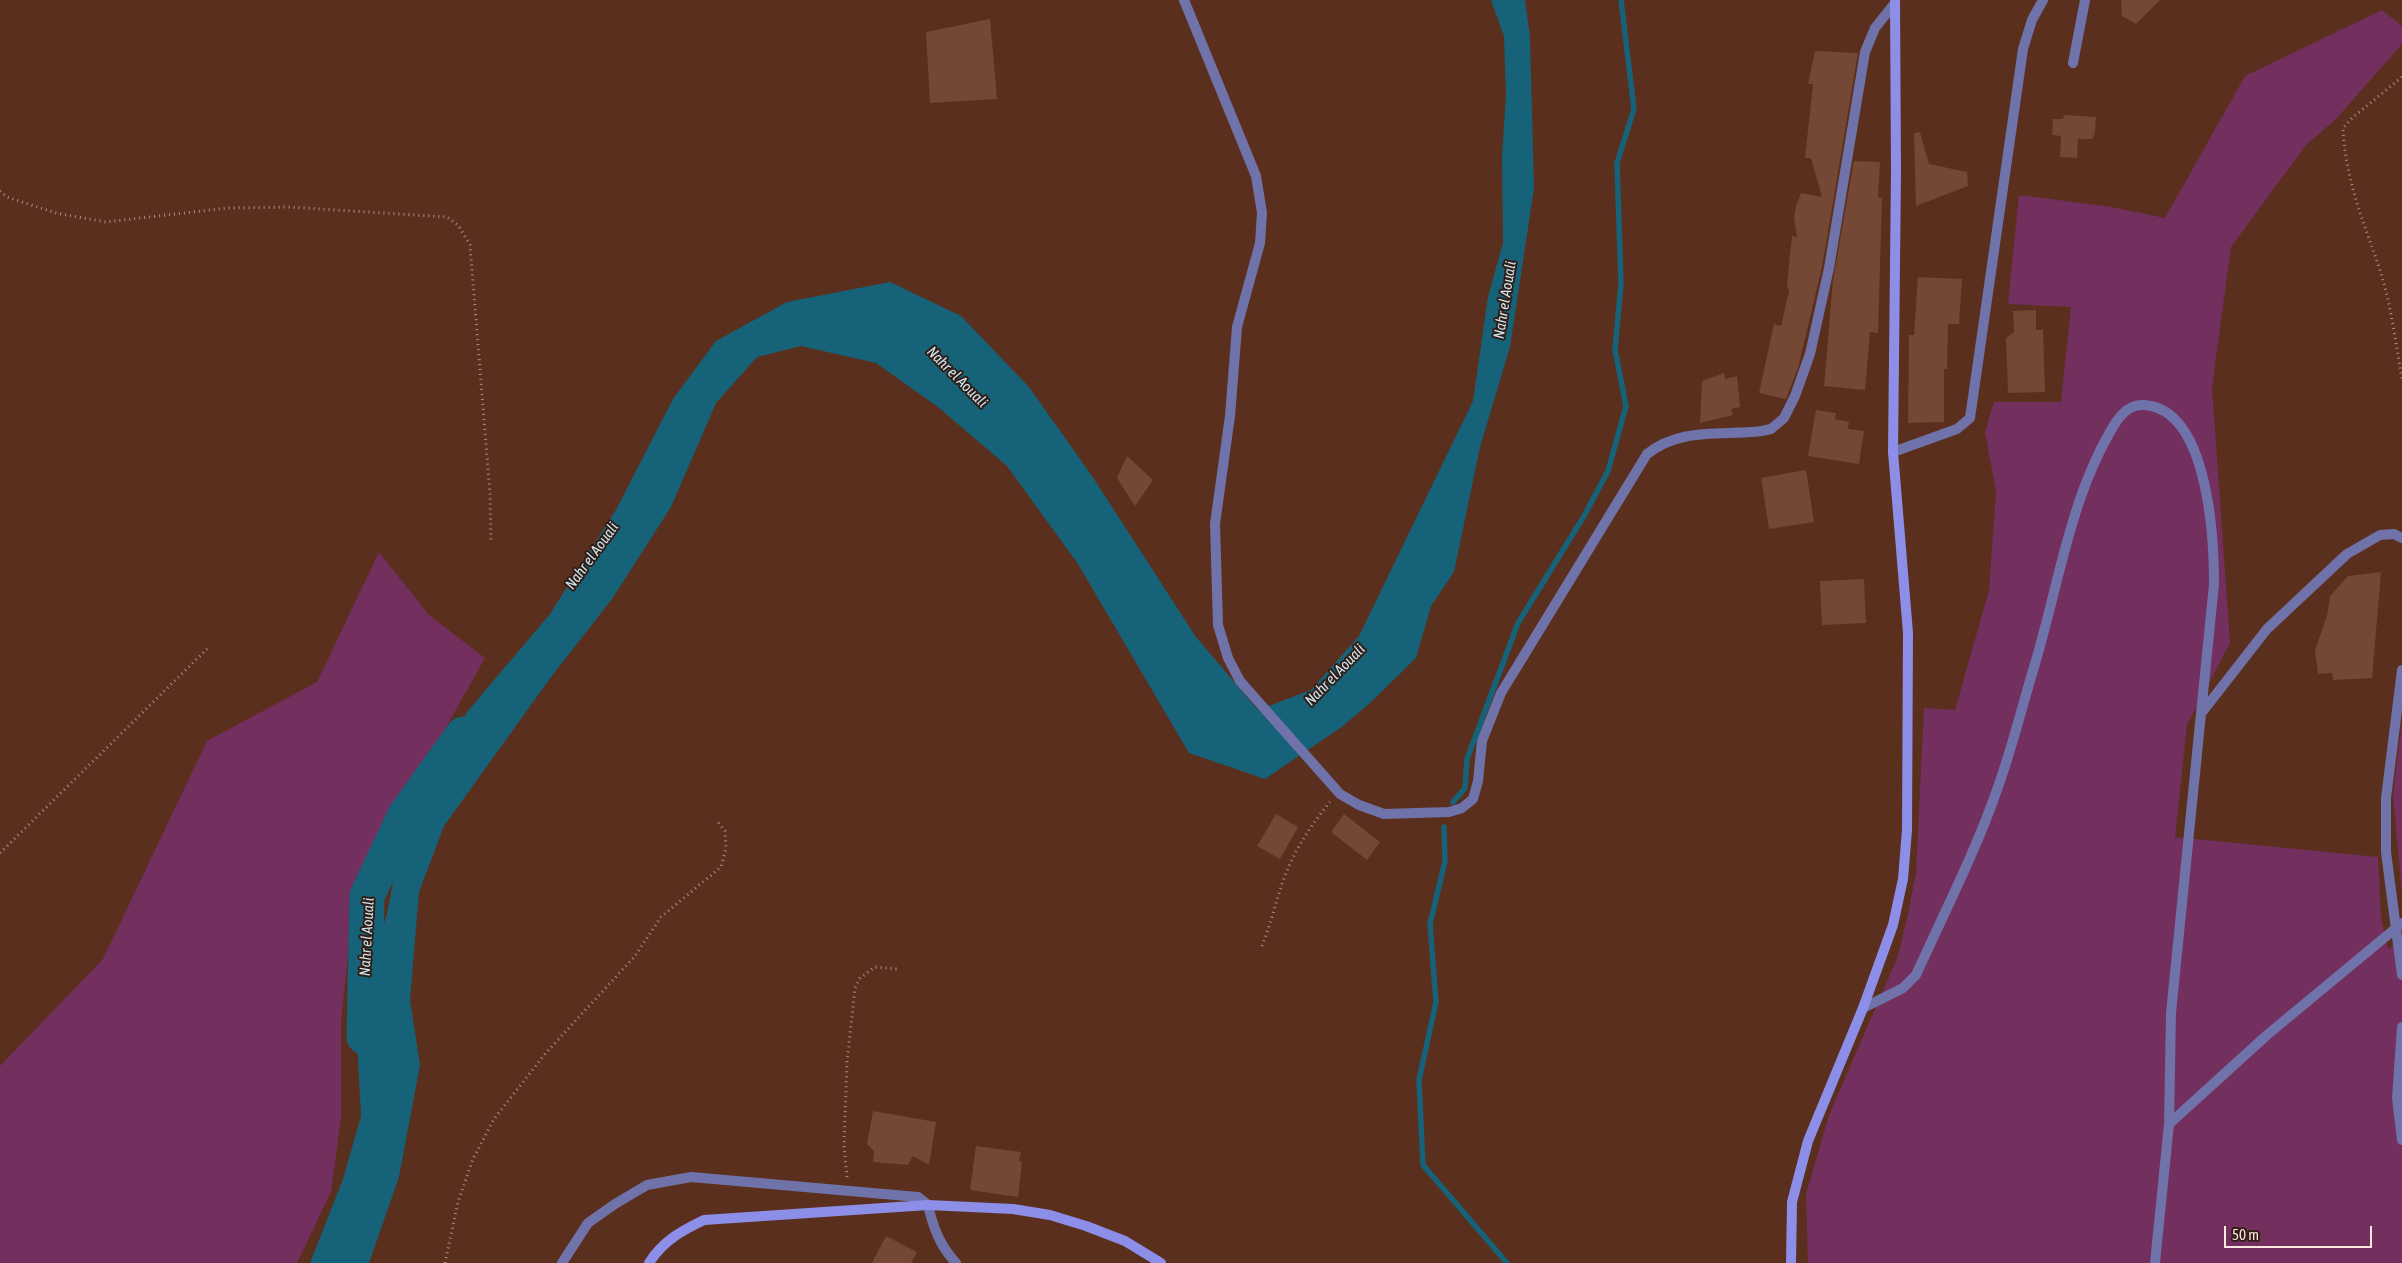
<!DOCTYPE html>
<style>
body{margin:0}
#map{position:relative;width:2402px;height:1263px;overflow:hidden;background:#5b2f1e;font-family:"Asap Condensed",sans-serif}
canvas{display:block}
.scale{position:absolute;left:2224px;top:1226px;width:148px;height:22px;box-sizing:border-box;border:2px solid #fee7de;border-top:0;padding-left:6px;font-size:15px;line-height:18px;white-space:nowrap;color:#fee7de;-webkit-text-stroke:4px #321e16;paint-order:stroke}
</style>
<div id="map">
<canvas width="2402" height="1263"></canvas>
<div class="scale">50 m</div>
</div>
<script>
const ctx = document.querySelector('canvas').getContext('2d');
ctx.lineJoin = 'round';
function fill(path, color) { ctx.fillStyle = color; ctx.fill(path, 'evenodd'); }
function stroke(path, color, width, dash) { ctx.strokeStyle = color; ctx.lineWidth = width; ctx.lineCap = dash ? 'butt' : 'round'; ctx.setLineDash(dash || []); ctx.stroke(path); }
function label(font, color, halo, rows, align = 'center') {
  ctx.font = font + ' "Asap Condensed",sans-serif'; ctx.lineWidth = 4; ctx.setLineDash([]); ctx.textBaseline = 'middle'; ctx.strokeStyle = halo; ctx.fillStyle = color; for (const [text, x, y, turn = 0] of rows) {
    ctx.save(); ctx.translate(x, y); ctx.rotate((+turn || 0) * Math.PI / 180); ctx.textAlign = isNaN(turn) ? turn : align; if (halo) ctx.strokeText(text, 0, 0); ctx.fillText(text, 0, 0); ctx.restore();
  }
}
fill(new Path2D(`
 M2382,10L2402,26V44L2336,119L2306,145L2231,247L2212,387L2230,643L2187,725L2175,837L2378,857L2381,917L2388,949L2402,939V1263H1808L1806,1194L1829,1115L1898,956L1908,914L1916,873L1924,708L1955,710L1989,590L1996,492L1985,432L1994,402H2061L2071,307L2008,304L2019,195L2112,207L2165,218L2245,76Z
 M379,552L429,615L485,658L387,832L353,908L341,1021V1118L331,1192L297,1263H0V1066L103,959L207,741L317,682Z
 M2402,720V894L2393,796Z`), '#732f5d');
fill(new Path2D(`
 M1491,0H1525L1530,37L1534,188L1510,347L1480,447L1454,572L1431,606L1416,658L1371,702L1343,726L1265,779L1189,753L1078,564L1007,466L938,407L876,363L801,346L757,357L716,403L671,507L612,599L551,677L444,826L419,892L410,1000L420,1065L399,1177L369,1263H310L343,1179L361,1116L356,1021L387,913L402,837L467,712L550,614L617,508L673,399L716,341L787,302L890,282L961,316L1029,387L1092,476L1196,637L1258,710L1311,690L1359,636L1473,401L1488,297L1503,243L1502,156L1506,95L1504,36Z`), '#156279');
stroke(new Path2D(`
 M1453,802L1465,788L1467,759L1518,623L1584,516L1608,471L1626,406L1615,350L1621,284L1617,163L1634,109L1621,0
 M1444,827L1445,861L1430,924L1436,1002L1419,1080L1423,1165L1507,1263`), '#156279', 5.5);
stroke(new Path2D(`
 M364,1037L367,896L405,815L463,734`), '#156279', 35);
fill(new Path2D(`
 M2121,0H2160L2136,24L2122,16Z
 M990,19L997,99L930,103L926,32Z
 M1815,51L1858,53L1822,267L1798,368L1786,399L1759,393L1774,324L1781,326L1789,291L1787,285L1792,236L1797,237L1794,218L1796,206L1801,193L1822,197L1811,158H1805L1813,84H1808Z
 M2064,115L2096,117L2095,132L2092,139H2078L2077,158L2060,157L2061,136L2052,135L2053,119H2063Z
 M1920,132L1929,164L1967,172L1968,186L1916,206L1914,133Z
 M1854,161L1880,162L1878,197L1882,198L1878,333L1870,332L1865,390L1824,386L1833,280Z
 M1918,277L1962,279L1959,324H1948L1947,369H1944V422L1908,423L1909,335H1914Z
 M2036,310V330H2043L2045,392L2008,393L2006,338L2014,332L2013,311Z
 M1724,373L1725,379L1737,376L1740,407L1731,409L1733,415L1700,423L1702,381Z
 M1816,410L1836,413L1835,419L1849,422L1848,429L1864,431L1859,464L1808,456Z
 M1127,456L1153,480L1135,506L1117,478Z
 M1806,470L1814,522L1769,529L1761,478Z
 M2381,572L2372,678L2333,680L2332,673L2318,674L2315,650L2327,616L2330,596L2348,576Z
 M1864,579L1866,623L1822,625L1820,581Z
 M1276,814L1298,827L1280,859L1257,846Z
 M1344,814L1380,842L1367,860L1331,832Z
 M873,1111L936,1122L929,1165L913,1156L908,1165L873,1162L874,1151L867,1144Z
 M976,1146L1021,1152L1019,1161L1022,1162L1018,1197L970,1190Z
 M886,1236L917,1252L911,1263H872Z`), '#754735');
stroke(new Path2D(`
 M2402,77L2352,118L2343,128C2345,180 2365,225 2381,273C2391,306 2396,344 2402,379
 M0,191L7,197L56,213L106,222L228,208L288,207L447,217L458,225L470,245L490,494L491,541
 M0,853L208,648
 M1262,946C1270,926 1275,905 1282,884C1292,854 1310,826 1330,802
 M847,1177L844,1146L847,1062L855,988L860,978L875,967L897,969
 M445,1263L458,1202L473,1159L494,1119L545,1054L635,956L661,917L721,867L726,848L725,831L716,820`), '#ae8d80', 3, [1, 4]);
stroke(new Path2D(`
 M1184,0L1256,176L1262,213L1260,243L1237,327L1230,416L1215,524L1218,625L1228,658L1240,681L1340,794L1359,805L1384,814L1449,812L1462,808L1473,799L1478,781L1482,741L1501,693L1647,454C1681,427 1722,436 1762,431L1771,429L1784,418L1795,396L1810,354L1829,268L1865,52L1875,28L1895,3
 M2073,63L2085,0
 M1893,452L1957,429L1970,418L2023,49L2032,20L2043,0
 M2402,670L2386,798V852L2402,975
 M2203,711L2267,629L2347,554L2380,535L2394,534L2402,538
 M1863,1008L1903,988L1916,975C1944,913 1976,851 1998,787C2012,748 2022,707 2034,667C2059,585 2070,495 2116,422C2125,409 2135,402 2151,406C2208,418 2214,537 2214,584L2171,1013L2169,1124L2155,1263
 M2402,1027L2397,1098L2402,1140
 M2169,1124L2267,1035L2402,923
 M562,1263L588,1223L615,1204L647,1185L691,1177L918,1197L928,1205C933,1227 940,1246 956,1263`), '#7072aa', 10);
stroke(new Path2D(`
 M649,1263C663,1241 681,1231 704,1220L928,1205L1013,1209L1050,1215L1086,1226L1125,1241L1161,1263
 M1791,1263L1792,1202L1808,1141L1863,1008L1893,925L1903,879L1907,830L1908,633L1893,452L1896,170L1895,0`), '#8d8ee7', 10);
label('italic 15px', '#cce7f2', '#321e16', [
 ["Nahr el Aouali",1505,300,-81],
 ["Nahr el Aouali",957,377,45],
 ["Nahr el Aouali",592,556,-54],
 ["Nahr el Aouali",1335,675,-46],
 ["Nahr el Aouali",367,937,-87]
]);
</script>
